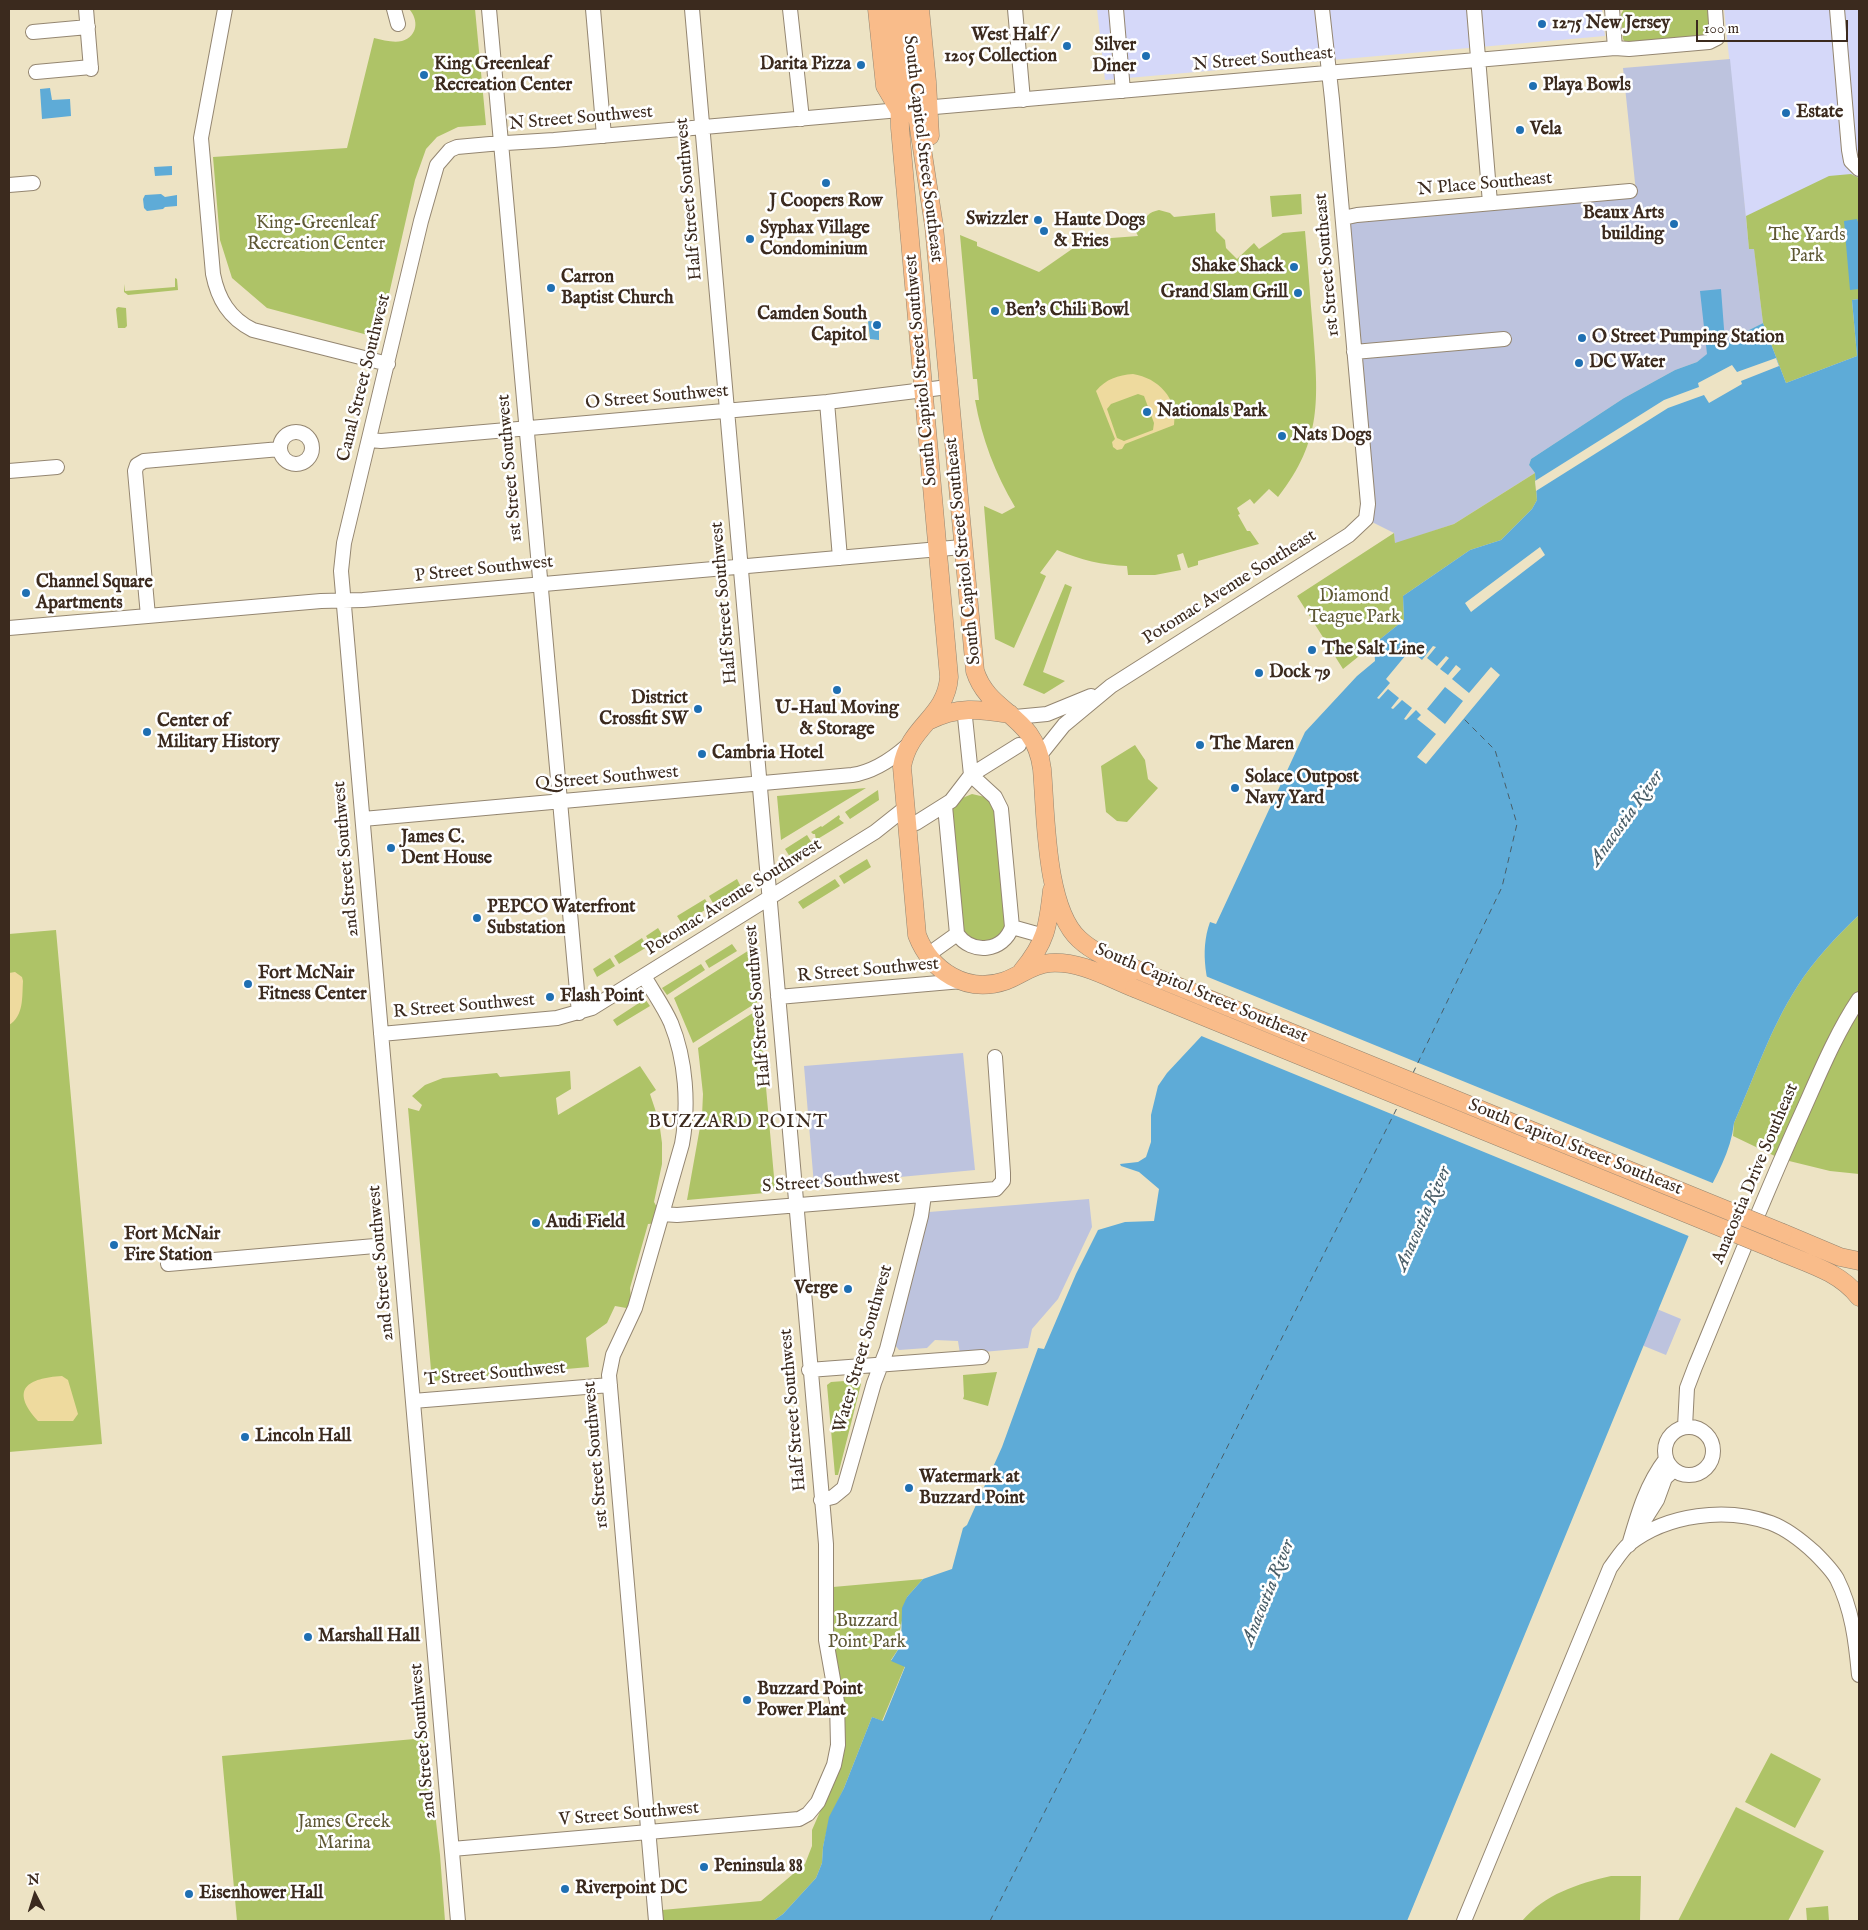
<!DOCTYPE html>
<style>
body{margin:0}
#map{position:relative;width:1868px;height:1930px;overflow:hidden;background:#ede3c4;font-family:"IM FELL English",serif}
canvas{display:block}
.frame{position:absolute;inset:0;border:10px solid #3b2a1e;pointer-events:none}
.north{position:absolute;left:10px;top:1870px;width:50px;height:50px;-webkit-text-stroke:4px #fff;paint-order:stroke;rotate:355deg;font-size:14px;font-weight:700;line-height:20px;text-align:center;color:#3b2a1e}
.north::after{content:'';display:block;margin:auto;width:18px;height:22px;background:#3b2a1e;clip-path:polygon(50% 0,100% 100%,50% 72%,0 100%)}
.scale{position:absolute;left:1696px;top:20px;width:152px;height:22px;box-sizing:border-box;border:2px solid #3b2a1e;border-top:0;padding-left:6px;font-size:15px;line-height:18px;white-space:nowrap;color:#3b2a1e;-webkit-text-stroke:4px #fff;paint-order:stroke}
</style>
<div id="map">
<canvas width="1868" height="1930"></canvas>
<div class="frame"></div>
<div class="north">N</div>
<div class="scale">100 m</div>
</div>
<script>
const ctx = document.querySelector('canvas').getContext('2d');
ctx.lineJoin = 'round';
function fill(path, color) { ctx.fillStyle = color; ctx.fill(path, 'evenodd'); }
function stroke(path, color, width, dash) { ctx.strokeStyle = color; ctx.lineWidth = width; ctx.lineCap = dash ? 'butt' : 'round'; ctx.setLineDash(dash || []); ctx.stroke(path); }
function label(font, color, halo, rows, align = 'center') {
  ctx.font = font + ' "IM FELL English",serif'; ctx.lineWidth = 5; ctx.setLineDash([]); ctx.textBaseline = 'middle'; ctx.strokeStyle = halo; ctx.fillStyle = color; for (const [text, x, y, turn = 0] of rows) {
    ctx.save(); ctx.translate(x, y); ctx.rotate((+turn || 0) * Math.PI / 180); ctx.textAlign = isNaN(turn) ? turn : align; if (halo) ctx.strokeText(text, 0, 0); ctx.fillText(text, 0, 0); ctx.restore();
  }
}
fill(new Path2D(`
 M1097,9H1602L1605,36L1105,80Z
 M1724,9H1859V315L1763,323L1754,249H1749Z`), '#d5d8f9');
fill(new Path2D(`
 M1730,59L1749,248H1754L1763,323L1725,342L1697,362L1675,370L1624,398L1531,459L1529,465L1535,473L1454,524L1395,544L1394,533L1366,519L1343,218L1636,192L1623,68Z
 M963,1053L975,1170L814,1185L804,1066Z
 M1089,1199L1092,1227L1058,1299L1032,1329L1028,1348L960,1354L958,1341L935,1340L927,1348L899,1350L895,1345L929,1212Z
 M1611,1290L1681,1319L1666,1355L1644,1346Z`), '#bdc3de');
fill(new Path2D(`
 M409,9H475L486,125L458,127L437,137L426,149L415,180L379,338L267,308L232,278L220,240L213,157L347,148L374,38C383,40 393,43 402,41C418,36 419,20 409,9Z
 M1624,9H1710L1711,35L1633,46L1625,42L1623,39L1621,14Z
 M1851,174L1859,178V299L1852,300L1857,356L1786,383L1763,323L1754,249H1749L1746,216L1829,176Z
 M1301,194L1302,214L1272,217L1270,196Z
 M1159,210L1170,213L1174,217L1215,213L1216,231L1225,240L1226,248L1237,259L1254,243L1259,249L1283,233L1305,231C1308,264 1310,297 1313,330C1318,398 1323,440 1278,497L1269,489L1254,504L1250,499L1237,508L1240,514L1238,515L1247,531H1250L1259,544L1198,561V565L1188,568L1183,553L1177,555L1181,570L1155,575H1128L1127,566C1102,565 1081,560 1057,550L1040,573L1046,576L1014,648L995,639L984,506L1002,514L1015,507C995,473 982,439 975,400H979L977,379H973L960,235L977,242V246L1039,272L1085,240L1138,236L1136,232L1143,227C1144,217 1149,212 1159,210Z
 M175,278L177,279L178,290L128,295L124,292V284L125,291L175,287Z
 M118,307L126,308L127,326L125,328H118L116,309Z
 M1535,473L1537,500L1532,509L1501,540L1470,550L1403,596L1404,620L1343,669L1297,596L1394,533L1395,543L1454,524Z
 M1065,584L1072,587L1043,672L1065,681L1044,694L1023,685Z
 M1135,745L1145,760L1148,779L1158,788L1127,822L1117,821L1106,812L1101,766Z
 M866,788L781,840L777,796Z
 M878,790L879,800L850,819L845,812Z
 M972,794L985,797L995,806L1008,922L1004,933L985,945L962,934L951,808L960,799Z
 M839,815L840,817L839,819L844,823L816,840L815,834H813L811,832L821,826L822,827Z
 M807,835L812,843L790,857L785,849Z
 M867,859L871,867L844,884L839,876Z
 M737,879L741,887L714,905L709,896Z
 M835,879L840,886L803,909L798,902Z
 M705,899L710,907L682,924L677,916Z
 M1859,915V1174L1830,1171L1781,1159L1733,1136L1734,1123C1754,1078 1770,1029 1797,987C1814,960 1836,937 1859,915Z
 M658,928L663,936L651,944L646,936Z
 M56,930L102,1444L9,1452V934Z
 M642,938L647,947L619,964L614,956Z
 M732,944L737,951L709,968L705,961Z
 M754,947L759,1001L693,1043L674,998Z
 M610,958L615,966L597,977L593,969Z
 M701,964L705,970L667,995L662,988Z
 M645,999L650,1006L617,1026L613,1020Z
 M759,1009L775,1188H765V1193L687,1200L702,1116L703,1094L698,1048Z
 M640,1066L656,1090L650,1094L659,1121L662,1143V1164L654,1202L658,1209V1223L648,1224L630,1288L632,1309L615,1306L607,1323L586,1338L589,1367L432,1381L408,1108L419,1111L422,1105L412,1096L425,1085L443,1078L497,1073L500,1077L570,1071L571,1089L556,1098L558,1115Z
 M997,1372L988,1406L963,1399L964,1396L963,1375Z
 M858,1380L861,1384L838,1475H835L827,1385L831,1382Z
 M923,1579L907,1597L900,1630L901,1645L891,1660L905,1666L882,1721L872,1717L844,1788L830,1817L823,1847L822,1863L816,1878L783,1914L773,1921H663L662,1910L761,1901L805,1864L812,1846V1830L842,1761L844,1706L833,1641V1587Z
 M426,1738L440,1855L445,1921H237L222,1756Z
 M1771,1753L1821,1779L1795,1828L1745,1802Z
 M1736,1807L1824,1851L1788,1921H1678Z
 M1611,1876H1641L1640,1921H1522C1545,1894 1577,1884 1611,1876Z
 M1828,1906L1829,1921H1807L1806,1908Z`), '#aec367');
fill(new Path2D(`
 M1133,374C1158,378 1178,398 1174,425L1125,444L1122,449L1117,450L1113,447L1112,442L1115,439L1096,391C1106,379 1118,375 1133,374ZM1138,394L1144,396L1154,423L1153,430L1124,441L1117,438L1107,409L1111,404Z
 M15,972L22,977L23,981C22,997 24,1016 9,1025V973Z
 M62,1376L68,1380L78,1414L73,1421H38C9,1389 28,1378 62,1376Z`), '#eeda9e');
fill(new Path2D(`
 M50,88L52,100L70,99L71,116L42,119L40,89Z
 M172,166V175L155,176L154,167Z
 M161,194L165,197L177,195V206L165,207L163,209L147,211L144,208L143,199L145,195Z
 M1857,219L1859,225V289L1850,290L1844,221Z
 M1721,289L1725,342L1763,323L1786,383L1857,356L1852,300L1859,299V915C1836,937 1814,960 1797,987C1770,1029 1754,1078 1734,1123C1731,1151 1716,1177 1703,1201L1407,1921H773L783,1914L816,1878L822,1863L823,1847L829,1817L844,1788L872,1717L883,1721L905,1667L891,1661L901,1645L902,1608L907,1597L923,1579L952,1569L963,1528L967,1525L1002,1447L1038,1348L1044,1349L1076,1274L1098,1230L1125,1222L1154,1221L1159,1189L1139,1172L1121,1166L1120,1164L1138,1162L1146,1157L1151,1142V1115L1158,1086L1167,1073L1209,1028L1217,1014C1207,984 1199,953 1210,922L1216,924L1305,732L1357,676L1375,661L1374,644L1404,620L1403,596L1470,550L1501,540L1532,509L1537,500L1535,473L1529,465L1531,459L1624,398L1675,370L1697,362L1707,354L1700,291Z
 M868,321L879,322V340L870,339Z`), '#5eabd7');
fill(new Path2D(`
 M1776,358L1779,366L1741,381L1742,384L1709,403L1704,395L1668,408L1536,491L1535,481L1664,400L1699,387L1698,383L1732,365L1737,372Z
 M1540,547L1545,555L1471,612L1465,603Z
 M1433,646L1436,647L1427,658L1437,666L1446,656L1449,658L1440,669L1448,675L1456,665L1461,669L1452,679L1469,693L1491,667L1500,675L1426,764L1417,757L1436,734L1417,719L1421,715L1416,710L1406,720L1404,719L1412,708L1402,700L1393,709L1391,708L1399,698L1388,689L1379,699L1377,698L1390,683L1386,679L1410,650L1422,660ZM1445,687L1463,701L1445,724L1427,709Z
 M1203,975L1715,1184L1705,1202L1691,1237L1199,1035L1207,1027L1214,1014L1207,995Z`), '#ede3c4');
stroke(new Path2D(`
 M1413,1073L1502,887L1517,824L1495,750L1464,719
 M990,1921L1399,1104`), '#495e68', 1, [6, 5]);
const minor = new Path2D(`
 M86,9L91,69
 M225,9L201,138L213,274C218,299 229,318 253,330L388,364
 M394,9L398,24
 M489,9L579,1013
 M593,9L604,136
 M790,9L802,119
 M1015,9L1023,100
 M1116,9L1123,91
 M1474,9L1490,203
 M1612,9L1615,48
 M1837,9L1849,150L1851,161L1859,169
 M33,32L88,27
 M36,72L91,67
 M9,185L33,183
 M1343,218L1357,215L1630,191
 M1354,352L1504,339
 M827,402L840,558
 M280 448a16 16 0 1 1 32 0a16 16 0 1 1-32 0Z
 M369,440L381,441L827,402L948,387
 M9,471L57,467
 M148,616L135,471L137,465L144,461L280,449
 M9,628L321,601L363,600L962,547
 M1015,717L1047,714L1091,696
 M1040,755L1064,725L1111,686L1349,535L1366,519L1368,504L1332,99L1322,9
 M945,806L957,934C972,955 1003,952 1012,927L1001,809L995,797L971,775L965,717
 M363,819L852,775C873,772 891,760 907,746
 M916,823L951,801L971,775L1019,745
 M1012,927L1037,934
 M936,949L957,934
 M644,976C653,992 664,1007 671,1023C686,1060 689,1105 682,1144L635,1308L613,1355L609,1375L656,1921
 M778,997L962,981
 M381,1034L557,1018L592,1008L875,832L904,809
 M662,1214L677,1215L996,1189L1003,1181V1173L995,1057
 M168,1264L375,1246
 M809,1370L982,1357
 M413,1401L610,1385
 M1685,1427L1687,1388L1695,1367C1730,1283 1763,1198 1801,1115C1819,1075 1835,1035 1859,999
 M1665 1451a24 24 0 1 1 48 0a24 24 0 1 1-48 0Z
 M821,1500L833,1497L844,1488L874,1383L887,1349L921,1216L924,1195
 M1640,1527L1657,1500L1665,1478L1674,1470
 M1629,1545C1638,1514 1646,1485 1666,1459
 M452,1849L799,1819L808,1814L818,1802L834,1765L838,1745L837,1702L826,1640V1544L692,9
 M458,1921L341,571L344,543L421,221L437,165L450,150L457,147L490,144L554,140L1615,48L1629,49L1709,42L1717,38L1715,9
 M1464,1921L1610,1568C1616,1560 1622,1550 1629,1544C1667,1514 1726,1507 1771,1523C1787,1529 1802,1541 1815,1553C1822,1560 1832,1570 1837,1579C1852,1609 1856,1641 1859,1675`);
const major = new Path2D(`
 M877,9L885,86L899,110
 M892,9L899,85L900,128L949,677C946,718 909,725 902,767L917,935C931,971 966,994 1005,981C1021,975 1033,964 1050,963C1080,961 1107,977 1134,988
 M905,9L912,83L934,226L975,671C989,715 1035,713 1042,769C1046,814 1045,908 1079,939C1096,955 1119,962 1140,971
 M920,9L927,82L930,136
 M928,721C958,706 978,709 1010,714
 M1022,971C1046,942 1048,927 1052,890
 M1783,1233L1840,1257L1859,1261
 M1776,1250C1806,1263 1839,1271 1859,1297`);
stroke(minor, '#948671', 16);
stroke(major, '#948671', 19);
stroke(minor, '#fff', 14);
stroke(major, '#f9bc8a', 18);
const majorBridge = new Path2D(`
 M1140,971L1783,1233
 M1134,988L1776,1250`);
stroke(majorBridge, '#948671', 19, []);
stroke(majorBridge, '#f9bc8a', 18);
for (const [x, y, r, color] of [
 [1542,24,5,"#1f6fb2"],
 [1067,46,5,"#1f6fb2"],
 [1146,56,5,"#1f6fb2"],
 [861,65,5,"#1f6fb2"],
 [424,75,5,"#1f6fb2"],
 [1533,86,5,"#1f6fb2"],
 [1786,113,5,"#1f6fb2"],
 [1520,130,5,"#1f6fb2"],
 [826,183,5,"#1f6fb2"],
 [1038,220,5,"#1f6fb2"],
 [1674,224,5,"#1f6fb2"],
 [1044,231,5,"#1f6fb2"],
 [750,239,5,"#1f6fb2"],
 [1294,267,5,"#1f6fb2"],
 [551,288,5,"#1f6fb2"],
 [1298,293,5,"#1f6fb2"],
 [995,311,5,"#1f6fb2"],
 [877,325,5,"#1f6fb2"],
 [1582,338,5,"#1f6fb2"],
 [1579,363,5,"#1f6fb2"],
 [1147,412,5,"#1f6fb2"],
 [1282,436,5,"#1f6fb2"],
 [26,593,5,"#1f6fb2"],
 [1312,650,5,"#1f6fb2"],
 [1259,673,5,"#1f6fb2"],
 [837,690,5,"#1f6fb2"],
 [698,709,5,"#1f6fb2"],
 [147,732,5,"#1f6fb2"],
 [1200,745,5,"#1f6fb2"],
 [702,754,5,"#1f6fb2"],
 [1235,788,5,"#1f6fb2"],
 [391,848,5,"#1f6fb2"],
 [477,918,5,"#1f6fb2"],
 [248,984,5,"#1f6fb2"],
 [550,997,5,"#1f6fb2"],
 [536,1223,5,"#1f6fb2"],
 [114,1245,5,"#1f6fb2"],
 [848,1289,5,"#1f6fb2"],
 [245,1437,5,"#1f6fb2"],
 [909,1488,5,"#1f6fb2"],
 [308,1637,5,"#1f6fb2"],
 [747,1700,5,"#1f6fb2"],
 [704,1867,5,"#1f6fb2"],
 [565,1889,5,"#1f6fb2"],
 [189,1894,5,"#1f6fb2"]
]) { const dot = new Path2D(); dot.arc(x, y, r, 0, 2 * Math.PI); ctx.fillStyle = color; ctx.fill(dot); stroke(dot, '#fff', 2); }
label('bold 18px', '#3b2a1e', '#fff', [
 ["1275 New Jersey",1552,24],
 ["West Half /",1057,36,"right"],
 ["1205 Collection",1057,57,"right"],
 ["Silver",1136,46,"right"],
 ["Diner",1136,67,"right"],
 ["King Greenleaf",434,65],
 ["Recreation Center",434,86],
 ["Darita Pizza",851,65,"right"],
 ["Playa Bowls",1543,86],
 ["Estate",1796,113],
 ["Vela",1530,130],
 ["J Coopers Row",826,202,"center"],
 ["Beaux Arts",1664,214,"right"],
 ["building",1664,235,"right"],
 ["Swizzler",1028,220,"right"],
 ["Haute Dogs",1054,221],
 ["& Fries",1054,242],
 ["Syphax Village",760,229],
 ["Condominium",760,250],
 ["Shake Shack",1284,267,"right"],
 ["Carron",561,278],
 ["Baptist Church",561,299],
 ["Grand Slam Grill",1288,293,"right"],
 ["Ben's Chili Bowl",1005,311],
 ["Camden South",867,315,"right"],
 ["Capitol",867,336,"right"],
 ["O Street Pumping Station",1592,338],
 ["DC Water",1589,363],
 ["Nationals Park",1157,412],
 ["Nats Dogs",1292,436],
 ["Channel Square",36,583],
 ["Apartments",36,604],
 ["The Salt Line",1322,650],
 ["Dock 79",1269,673],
 ["District",688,699,"right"],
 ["Crossfit SW",688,720,"right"],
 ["U-Haul Moving",837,709,"center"],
 ["& Storage",837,730,"center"],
 ["Center of",157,722],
 ["Military History",157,743],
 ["The Maren",1210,745],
 ["Cambria Hotel",712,754],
 ["Solace Outpost",1245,778],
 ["Navy Yard",1245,799],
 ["James C.",401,838],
 ["Dent House",401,859],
 ["PEPCO Waterfront",487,908],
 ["Substation",487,929],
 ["Fort McNair",258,974],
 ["Fitness Center",258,995],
 ["Flash Point",560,997],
 ["Audi Field",546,1223],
 ["Fort McNair",124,1235],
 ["Fire Station",124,1256],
 ["Verge",838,1289,"right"],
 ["Lincoln Hall",255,1437],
 ["Watermark at",919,1478],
 ["Buzzard Point",919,1499],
 ["Marshall Hall",318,1637],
 ["Buzzard Point",757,1690],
 ["Power Plant",757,1711],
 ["Peninsula 88",714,1867],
 ["Riverpoint DC",575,1889],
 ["Eisenhower Hall",199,1894]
], 'left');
label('18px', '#3b2a1e', '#fff', [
 ["N Street Southeast",1263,60,-5],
 ["N Street Southwest",581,119,-5],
 ["South Capitol Street Southeast",922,149,83],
 ["N Place Southeast",1485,185,-5],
 ["Half Street Southwest",690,199,-95],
 ["1st Street Southeast",1328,265,-95],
 ["South Capitol Street Southwest",922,370,-95],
 ["Canal Street Southwest",365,378,-76],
 ["O Street Southwest",657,398,-5],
 ["1st Street Southwest",511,468,-95],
 ["South Capitol Street Southeast",964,551,-96],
 ["P Street Southwest",484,570,-6],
 ["Potomac Avenue Southeast",1230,588,-32],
 ["Half Street Southwest",725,603,-95],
 ["Q Street Southwest",607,779,-5],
 ["2nd Street Southwest",347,859,-95],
 ["Potomac Avenue Southwest",734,898,-32],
 ["R Street Southwest",868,971,-5],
 ["South Capitol Street Southeast",1201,994,23],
 ["Half Street Southwest",759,1006,-95],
 ["R Street Southwest",464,1007,-5],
 ["South Capitol Street Southeast",1575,1148,22],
 ["Anacostia Drive Southeast",1756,1174,-67],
 ["S Street Southwest",831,1183,-4],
 ["2nd Street Southwest",382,1263,-95],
 ["Water Street Southwest",864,1349,-74],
 ["T Street Southwest",495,1375,-5],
 ["Half Street Southwest",794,1410,-95],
 ["1st Street Southwest",597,1455,-95],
 ["2nd Street Southwest",424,1741,-95],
 ["V Street Southwest",629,1815,-5]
]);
label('18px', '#5e5834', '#fff', [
 ["King-Greenleaf",316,224],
 ["Recreation Center",316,245],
 ["The Yards",1807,236],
 ["Park",1807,257],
 ["Diamond",1354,597],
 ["Teague Park",1354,618],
 ["Buzzard",867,1622],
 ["Point Park",867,1643],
 ["James Creek",344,1823],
 ["Marina",344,1844]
]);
label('italic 19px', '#495e68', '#fff', [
 ["Anacostia River",1627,819,-54],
 ["Anacostia River",1424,1219,-66],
 ["Anacostia River",1269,1593,-68]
]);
ctx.letterSpacing = '1px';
label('19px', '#3b2a1e', '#fff', [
 ["BUZZARD POINT",738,1123]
]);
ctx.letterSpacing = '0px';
</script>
